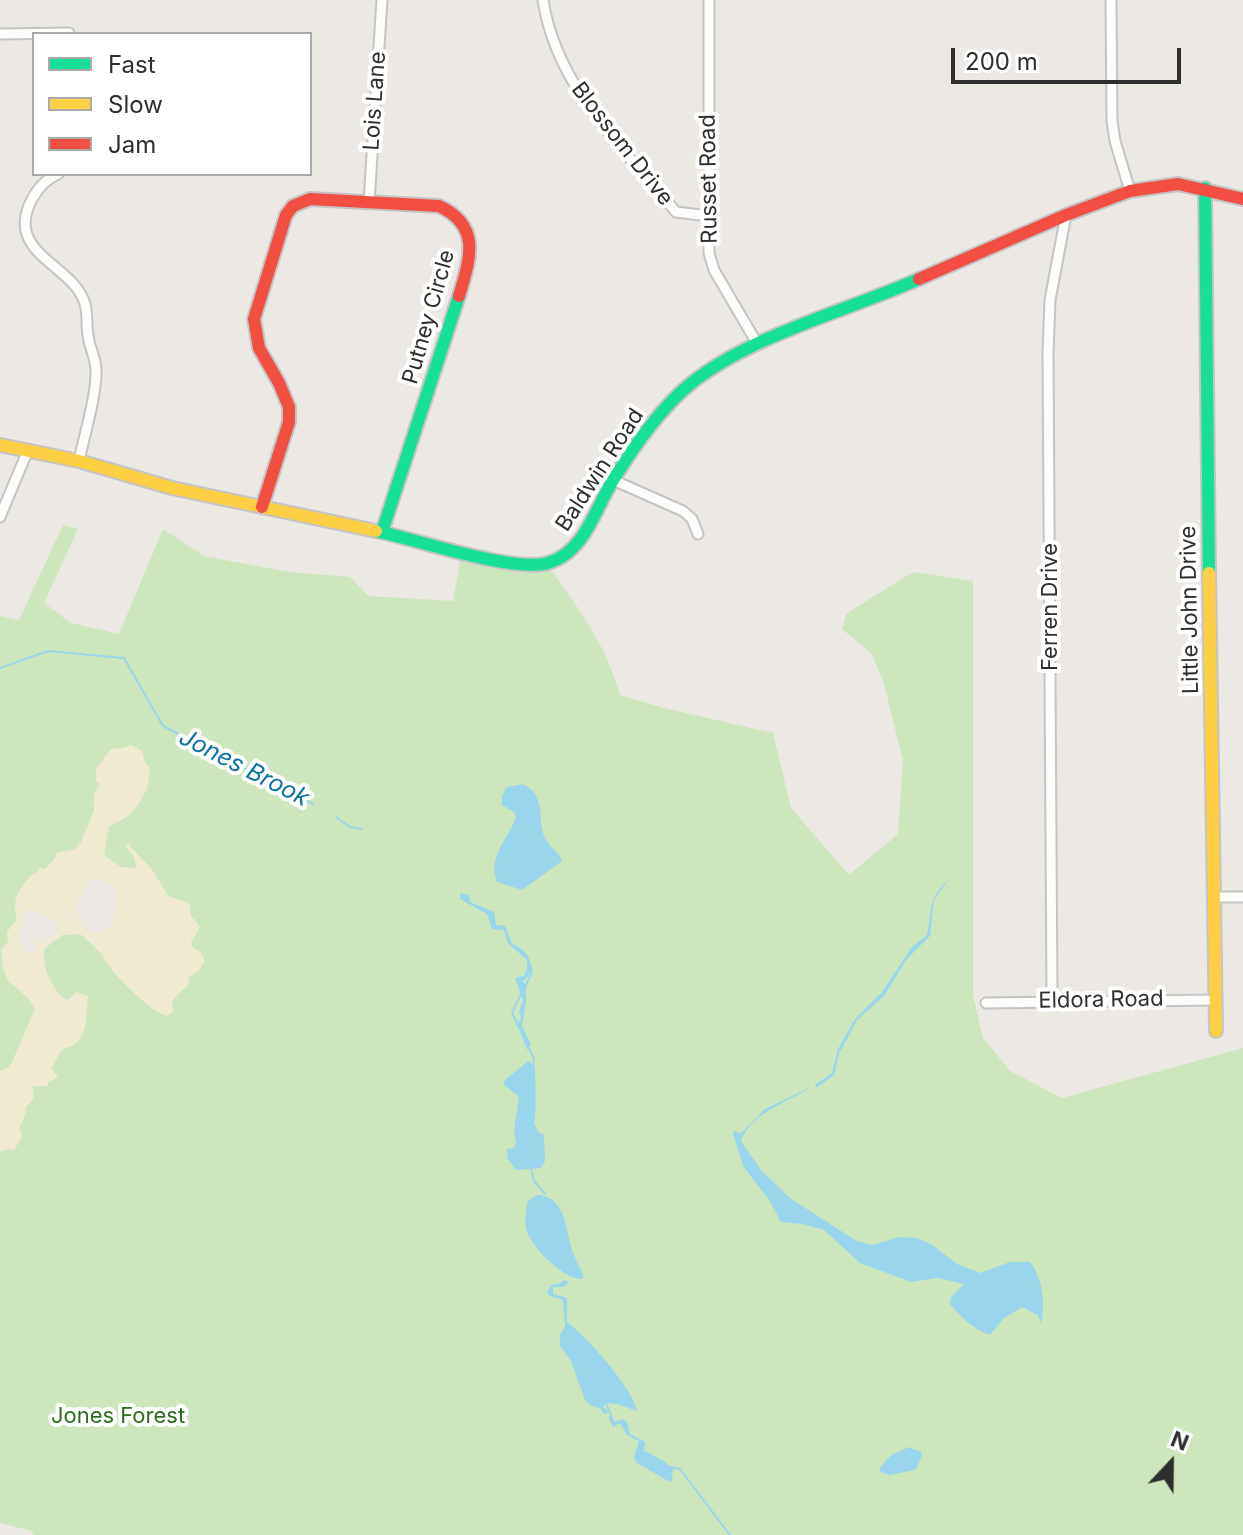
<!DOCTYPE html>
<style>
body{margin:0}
#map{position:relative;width:1243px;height:1535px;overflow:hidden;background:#ece8e4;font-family:Inter,sans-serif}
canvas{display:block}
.legend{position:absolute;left:32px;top:32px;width:280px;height:144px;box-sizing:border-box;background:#fff;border:2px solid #ababab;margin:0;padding:10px 14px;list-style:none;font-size:24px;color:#2e2e2e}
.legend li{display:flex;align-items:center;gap:16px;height:40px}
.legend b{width:40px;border:2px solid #ababab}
.north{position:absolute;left:1131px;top:1423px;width:80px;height:80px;-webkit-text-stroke:6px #fff;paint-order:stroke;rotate:22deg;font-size:22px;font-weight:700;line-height:32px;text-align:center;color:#2e2e2e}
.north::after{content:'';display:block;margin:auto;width:28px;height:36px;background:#2e2e2e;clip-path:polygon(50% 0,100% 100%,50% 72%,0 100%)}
.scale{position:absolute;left:951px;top:48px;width:230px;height:36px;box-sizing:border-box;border:4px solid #2e2e2e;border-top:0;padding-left:10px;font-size:24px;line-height:28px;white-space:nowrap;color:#2e2e2e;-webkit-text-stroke:6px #fff;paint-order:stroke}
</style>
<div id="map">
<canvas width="1243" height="1535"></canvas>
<ul class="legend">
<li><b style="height:10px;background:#16e098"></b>Fast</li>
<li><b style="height:10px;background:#ffcf43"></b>Slow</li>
<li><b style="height:10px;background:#f24e42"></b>Jam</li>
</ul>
<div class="north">N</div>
<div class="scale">200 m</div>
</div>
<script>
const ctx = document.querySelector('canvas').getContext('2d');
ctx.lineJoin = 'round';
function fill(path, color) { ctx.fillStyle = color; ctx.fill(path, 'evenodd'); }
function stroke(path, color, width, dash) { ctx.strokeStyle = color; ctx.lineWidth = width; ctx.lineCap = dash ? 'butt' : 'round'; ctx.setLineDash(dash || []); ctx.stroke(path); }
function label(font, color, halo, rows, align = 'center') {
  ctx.font = font + ' Inter,sans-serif'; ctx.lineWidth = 8; ctx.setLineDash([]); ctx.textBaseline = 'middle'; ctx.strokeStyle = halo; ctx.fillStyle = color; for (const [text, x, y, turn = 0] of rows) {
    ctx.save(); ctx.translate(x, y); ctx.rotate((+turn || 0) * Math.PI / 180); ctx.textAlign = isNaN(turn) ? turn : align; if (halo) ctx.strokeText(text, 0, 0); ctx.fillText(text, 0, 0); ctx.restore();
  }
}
fill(new Path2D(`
 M63,525L78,529L44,603L71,623L119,634L163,529L204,556L289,572L350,577L368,596L453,601L461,556L552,571C582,614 605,643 620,695L664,708L773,733L791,808L849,875L898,834L903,761L883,680L871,653L842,629L846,615L852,610L913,572L973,581V995L983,1038L1010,1071L1062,1098L1243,1048V1535H33L32,1531L0,1523V1152L15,1146L22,1137L19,1126L26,1112L25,1108L33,1099V1086L48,1082L56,1076L51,1069L61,1049C91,1043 84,1020 88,996L74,994L68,1000C50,994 43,966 44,949L62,935L81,934L106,958L111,969L130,989L161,1014L184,987L188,978L200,969L202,964L190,942L197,932V922L191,917L186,902L168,896L151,868L131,848L128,850L133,855L137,867C125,871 111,865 104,855L107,828C113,823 122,821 129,815C143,802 147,787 150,769L131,747L110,750L96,769L100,784L94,795V811L81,843L76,849L57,853C49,876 6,879 17,919L7,932L8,943L1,954L8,981L27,997L35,1009L10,1067L0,1071V616L19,620Z`), '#cee6be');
fill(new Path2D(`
 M131,745L142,751L144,760L150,769L147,790L134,809L128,816L109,825L104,855L121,867L134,868L137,866L133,855L125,846L130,844L131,848L151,868L168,896L190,904L191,917L200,927L191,942L192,948L201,952L205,962L196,973L188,978L189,984L172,1000L173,1012L167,1016C151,1012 121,981 110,967C102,957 96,940 81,935C76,933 68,935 62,935C58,941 50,941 46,946C35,959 55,992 65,1000L72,999L76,992L88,996C84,1019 91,1043 62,1049L51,1069L58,1076L52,1081L49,1080L47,1086H33L32,1093L34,1096L25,1108L24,1119L19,1126L22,1137L14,1150L4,1149L0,1152V1071L10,1067L35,1009L28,997L8,981L2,965L4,958L1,950L9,940L7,932L17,919C13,903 22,878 38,872L39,867L45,869L55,860L57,853L75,849L81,842L94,811V795L100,784L96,781V769L112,748L120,749ZM98,879L107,882L116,891L117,904L110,928L92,933L83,927L75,905L91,881ZM27,909L35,910L57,923L56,935L44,942L33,937L38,949L36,953L27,952L18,939Z`), '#f0ead3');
fill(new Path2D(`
 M523,784C550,798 534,821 547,841C552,850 559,851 562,861L522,890L497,882C487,855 509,839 516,817L514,812L502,805V796L507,787Z
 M949,879L934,900L930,936L906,960L884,996L857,1020L839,1054L834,1075L816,1088L815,1085L832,1073L838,1049L855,1019L882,992L912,947L927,935C933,907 927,900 949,879Z
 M460,893L469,895L470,902L494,912L496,925L505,926L512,944C530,950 539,971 522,982L526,984V1001L522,1026L531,1044L527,1050L518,1025L521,1017L519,1012L523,1000L515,978L524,976L527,969V960L508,943L504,930L492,929L487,914L460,899Z
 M528,1061L535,1066C535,1079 537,1115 534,1123L538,1132L544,1135L545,1161L541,1168L516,1170L508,1159L507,1149L514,1148L516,1143L514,1131L519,1097L503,1084L505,1080Z
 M811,1087C791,1101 751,1112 741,1141L761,1170L791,1199L857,1241L872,1245L899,1237L917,1238L931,1244L957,1264L980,1273L1010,1262H1030C1042,1275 1046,1306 1041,1323L1038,1315L1022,1307L1003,1319L990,1335C973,1329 961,1317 950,1304L951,1297L964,1284L938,1278L911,1282L860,1263L824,1230L802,1224L781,1222L769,1200L743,1166L733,1134L735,1130L740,1134L765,1109Z
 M537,1195C568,1196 565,1234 574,1255C577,1264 583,1270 583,1279C565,1281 529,1246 526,1228C524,1220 527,1210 527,1202Z
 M564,1280L569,1282L563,1287H553V1294L567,1298V1322C587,1337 633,1388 637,1411L617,1404L606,1403L603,1407L609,1412L604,1414L601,1409L590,1405L585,1400L571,1361L560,1346V1335L565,1326L563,1300L550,1296L547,1293L551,1285L561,1283Z
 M611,1416L613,1422L623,1419L627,1422L630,1434L645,1442L644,1451C648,1452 670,1464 673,1469L672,1480L670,1482L637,1463L634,1457L639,1441L627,1435L620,1423L613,1427L608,1417Z
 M909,1447L921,1452L922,1456L915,1470L889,1475L881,1472L879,1469L891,1455Z`), '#99d6ec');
stroke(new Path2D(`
 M0,668L48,651L124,658L163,726L313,804
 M336,817L350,827L362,829
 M526,985L532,972L530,965
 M521,994L512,1013L526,1042
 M529,1048L534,1059L533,1064
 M531,1169L534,1181L545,1194
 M606,1403L614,1423
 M670,1467L680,1469L730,1535`), '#99d6ec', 2);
const street = new Path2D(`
 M543,0C556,86 622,147 676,212L708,216
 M709,0V253L714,270L758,345
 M1111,0L1112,121L1115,141L1130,191
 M0,34L69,33
 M58,174C46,179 38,188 32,199C3,254 74,264 85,304C88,314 86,324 88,335C89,347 96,358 96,370C97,394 84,436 79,461
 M369,202L382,0
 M613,480L683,511L692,519L698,534
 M0,517L28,450
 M1215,897H1243
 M1052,1000L1048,353L1050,300L1066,215
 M986,1003L1216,1000`);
const fast = new Path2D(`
 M1205,188L1209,573
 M376,531C415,539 514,573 548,563C585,552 595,509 613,480C634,446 659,410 689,385C750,335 847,311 919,279
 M382,532L459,296`);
const slow = new Path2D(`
 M0,445L79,461L172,488L376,531
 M1209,573L1216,1031`);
const jam = new Path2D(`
 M919,279L1066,215L1130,191L1178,184L1243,199
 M262,507L289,422V407L279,383L259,348L254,319L286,215L293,206L310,199L439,206C482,226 470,259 459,296`);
stroke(street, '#c5c4c5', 13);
stroke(fast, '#c5c4c5', 16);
stroke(slow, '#c5c4c5', 16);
stroke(jam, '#c5c4c5', 16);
stroke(street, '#fcfcfb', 9);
stroke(fast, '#16e098', 12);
stroke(slow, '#ffcf43', 12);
stroke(jam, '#f24e42', 12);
label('22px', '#2e2e2e', '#fff', [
 ["Lois Lane",375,101,-86],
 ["Blossom Drive",622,144,52],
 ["Russet Road",709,179,-91],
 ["Putney Circle",429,317,-74],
 ["Baldwin Road",600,470,-57],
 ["Ferren Drive",1050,607,-90],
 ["Little John Drive",1190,610,-91],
 ["Eldora Road",1101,1000,-1]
]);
label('22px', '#2c6e1b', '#fff', [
 ["Jones Forest",118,1416]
]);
label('italic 24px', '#0d6fa3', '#fff', [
 ["Jones Brook",244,768,27]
]);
</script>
